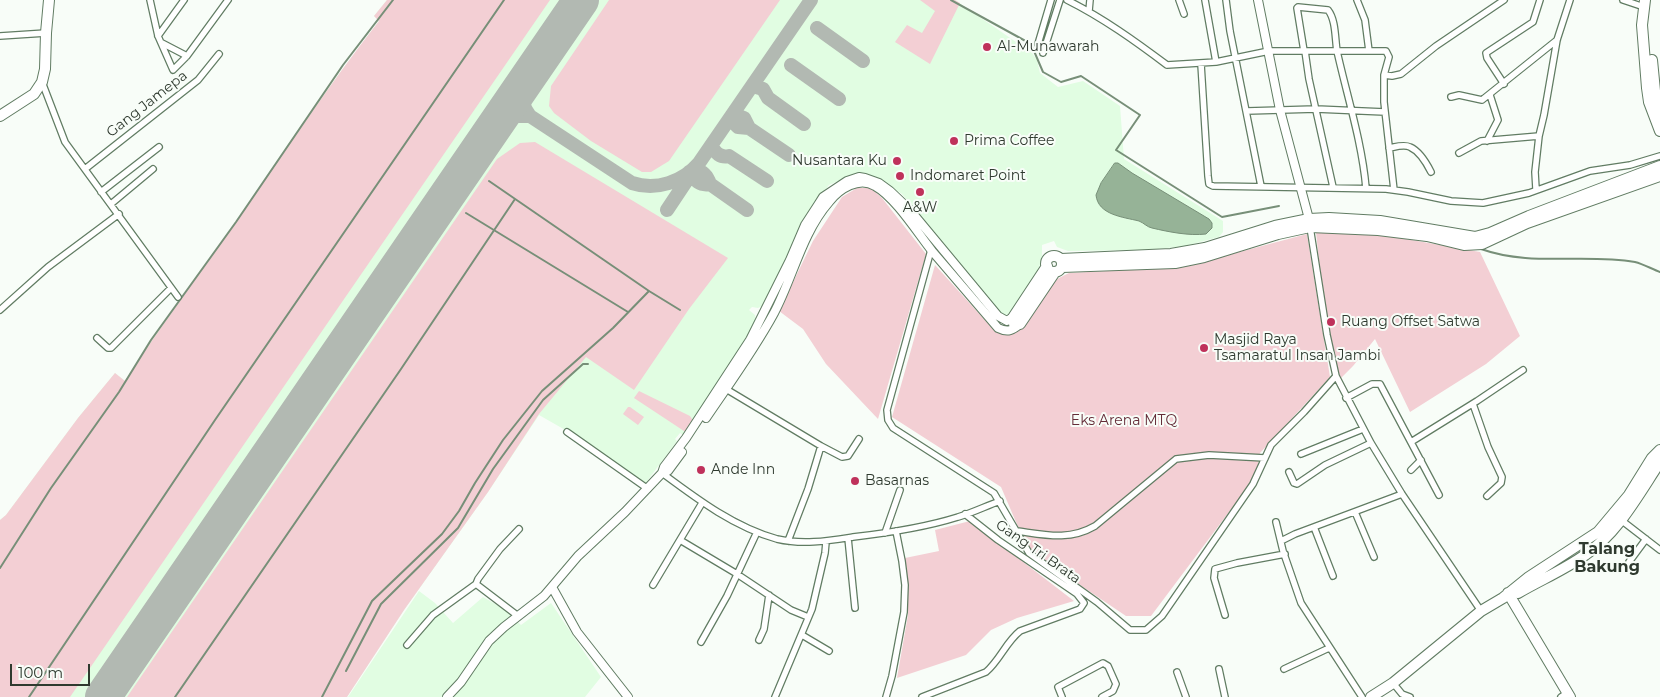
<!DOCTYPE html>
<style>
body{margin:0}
#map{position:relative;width:1660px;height:697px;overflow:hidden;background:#f8fdf8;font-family:Montserrat,sans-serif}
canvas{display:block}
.scale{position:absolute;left:10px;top:664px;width:80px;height:22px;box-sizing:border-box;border:2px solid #2f3a2f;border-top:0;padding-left:6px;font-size:15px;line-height:18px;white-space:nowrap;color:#2f3a2f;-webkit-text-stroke:4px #f8fdf8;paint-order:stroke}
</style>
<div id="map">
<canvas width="1660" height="697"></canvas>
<div class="scale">100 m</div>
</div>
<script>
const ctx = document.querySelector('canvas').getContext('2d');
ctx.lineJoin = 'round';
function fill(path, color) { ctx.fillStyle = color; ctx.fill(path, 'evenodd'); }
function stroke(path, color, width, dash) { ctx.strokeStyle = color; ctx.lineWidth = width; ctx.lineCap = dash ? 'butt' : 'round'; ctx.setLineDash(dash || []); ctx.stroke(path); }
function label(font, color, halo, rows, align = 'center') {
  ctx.font = font + ' Montserrat,sans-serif'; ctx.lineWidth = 4; ctx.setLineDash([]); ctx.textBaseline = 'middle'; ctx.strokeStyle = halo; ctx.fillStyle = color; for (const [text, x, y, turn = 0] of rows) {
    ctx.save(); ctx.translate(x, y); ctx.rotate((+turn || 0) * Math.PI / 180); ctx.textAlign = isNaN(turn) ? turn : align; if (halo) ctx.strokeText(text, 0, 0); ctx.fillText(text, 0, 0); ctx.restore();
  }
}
fill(new Path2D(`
 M387,0H955L1032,53L1037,60L1040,73L1058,87L1083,81L1120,106L1124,159L1223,221V232L1219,237L1185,246L1149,250L1068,251L1057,247L1054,241L1042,245V259L1037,273L1010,313L1006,315L1000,314L902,194L891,187L853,175L843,179L829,185L812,207L796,236L766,304L758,308L752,307L749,310L755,315L756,323L683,435L680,433L675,439L677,441L645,484L581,439L539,415L488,492L404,610L347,697H0V520L6,515L78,418L115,373L125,381L151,340L236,222L309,114L379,21L374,16Z
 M419,591L435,603L453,623L483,597L506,610L521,625L551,603L601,677L585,697H348Z`), '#e1fde2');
fill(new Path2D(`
 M387,0H550L70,697H0V520L6,515L78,418L115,373L125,381C160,327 199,275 236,222C283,154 328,86 379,21L374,16Z
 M609,0H780L669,161L651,172H642L591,141L554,113L549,106L551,86Z
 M920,0H955L960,3L930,64L895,42L907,25L922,33L935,11Z
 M535,142L728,258L689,309L634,390L586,357L539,414L488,492L404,610L347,697H127L497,159L520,143Z
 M857,188H871L882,198L926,254L878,419L826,364L803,329L779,311L813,241L842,197Z
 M1316,232L1383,235L1480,252L1520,336L1486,364L1410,412L1375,339L1353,366L1341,378C1323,336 1321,277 1316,232Z
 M1307,234L1330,377L1260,453L1256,476L1151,616H1126L1028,550L1001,487L892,417L935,265L993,329L1001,334L1008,333L1057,279L1069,273L1183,267Z
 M639,391L690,416L694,422L687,433L634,398Z
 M628,407H630L644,417L638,425L623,414Z
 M970,521L1074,601L1017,618L991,630L966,655L897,678L908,615L905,558L939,551L935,530Z`), '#f3cfd4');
const water = new Path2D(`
 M1115,163H1118L1132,173L1209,219L1212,223V228L1206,234C1189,236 1169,232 1152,228C1147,227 1144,223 1139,221C1123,217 1098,215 1096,195L1101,183Z`);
fill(water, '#96b397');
stroke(water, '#778f78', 1);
stroke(new Path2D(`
 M951,0L1031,44L1043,72L1061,82L1081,76L1140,115L1116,150L1222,217L1279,206
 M489,181L649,291L680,310
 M466,213L628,312
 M1481,249C1531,267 1584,253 1635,262C1643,264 1652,269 1660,272
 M0,568L51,488L119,392L151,340L236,222L343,65L393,0
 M346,671L381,604L458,528L493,469L543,400L583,364H588
 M29,697L215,420L504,0
 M175,697L401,369L515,199
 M322,697L372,601L442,534L459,511L475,483L503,440L542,391L613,328L649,291`), '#778f78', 2);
stroke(new Path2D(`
 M817,28L863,61
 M791,65L839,99
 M523,84C521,97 522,106 530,116
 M753,86L763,89L768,98L804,124
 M730,119L738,127L749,128L744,118L733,114
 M499,120L514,116H530L632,183C656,191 683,182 699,163L811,0
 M749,128L789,155
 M711,146C716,153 720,158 729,156L767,181
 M710,184L747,210
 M667,210L691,174L694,168C703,172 707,175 710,184C699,186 695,180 689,172`), '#b2b9b2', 14);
stroke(new Path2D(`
 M103,697L581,0`), '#b2b9b2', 36);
const minor = new Path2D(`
 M150,0L158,36L173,70L187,56L228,0
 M1067,0C1103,18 1135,41 1167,65L1216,62L1269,51H1386L1389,57L1384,75V102L1394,190
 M1179,0L1184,14
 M1205,0L1216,62
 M1226,0L1230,31L1261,186
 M1357,0L1365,20L1369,51
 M1623,0L1644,7
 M1089,11L1090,0
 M0,36L46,33
 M158,36L184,0
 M162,43L187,56
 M1038,44L1051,0
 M1304,51L1297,8L1298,7L1328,10C1336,20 1335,39 1337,51C1347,96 1362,142 1366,188
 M1305,51L1309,79L1333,187
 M1043,53L1060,0
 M1201,64L1208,176L1209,184L1213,186L1386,189L1408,192L1451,201L1483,203L1529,193L1590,171L1630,165L1660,156
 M1384,75L1392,76L1401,74L1436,46L1504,0
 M42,82L65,142L178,297
 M1504,84L1487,58L1486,53L1533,22L1540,0
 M1451,97L1459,95L1482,100L1557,40
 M1247,111L1316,109L1385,112
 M1487,141L1498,120L1490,95
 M1389,148C1395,147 1404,144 1410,147C1419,151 1427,164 1431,172
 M1459,153L1481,141L1539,136
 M85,169L198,80L219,54
 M1536,189L1535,172L1539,136L1544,115L1557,40L1570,0
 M101,192L159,147
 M111,204L153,169
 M1310,227L1327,335L1336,376L1371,443L1402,494L1481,611
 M931,250L887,410L888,420L893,428L994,493L1029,553L1097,602L1130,630H1146L1162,616L1253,484L1271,445L1304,412L1336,376
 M0,310L48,267L119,214
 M97,338L108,348H111L171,288
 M726,389L821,446L842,457L848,456L859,439
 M1346,398L1372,384H1380L1439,495
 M1473,404L1488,447L1502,477L1501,483L1487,496
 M567,432L648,489
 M1411,442L1477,401L1523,370
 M1301,454L1363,429
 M1411,470L1421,460
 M1289,472L1294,483L1297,484L1325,465L1371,443
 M662,473C697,499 734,527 777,539C803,545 827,541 853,537C888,533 923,528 958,517C972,513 986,506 1000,501
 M1355,512L1374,557
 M1621,520L1660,550
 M1276,522L1283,551L1301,603L1362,697
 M1314,527L1333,576
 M1017,531C1046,535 1069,541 1095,526L1176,459L1209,455L1265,458
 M885,533L900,490
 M848,538L855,608
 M680,540L737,574L791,610L808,617
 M788,541L808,489L821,446
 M1281,541L1295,534L1402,494
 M1629,562L1646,539
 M476,584L518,616
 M653,585L702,503
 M1225,615L1214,578L1215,569L1237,563L1285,554
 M802,635L829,651
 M759,640L764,629L769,595
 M701,642L727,596L757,532
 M407,645L433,615L476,584L478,579L500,549L519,529
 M1219,669L1225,697
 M1284,669L1329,648
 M1177,672L1186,697
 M1393,683L1402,694L1410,697
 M775,697L812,609L825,553L826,542
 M886,697L892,676L904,612L905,585L902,561L896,531
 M922,697L986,672C1000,660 1006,642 1020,631L1080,609L1084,603L1077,594L998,540L965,514
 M1062,697L1058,687L1103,663L1108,666L1116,684L1113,691L1102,697
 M1561,697L1567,693`);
const tertiary = new Path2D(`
 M1258,0L1280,110L1309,219
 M706,418C729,384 754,350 774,313C793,277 802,233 829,202C839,189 859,176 875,186C895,197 917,232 932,251C954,277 976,302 998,328C1008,333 1013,330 1020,324
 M662,473L668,471L682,452
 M552,587L577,632L628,697
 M447,697L461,682L489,641L504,627L544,596L578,556L625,512L662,473L664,467L686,438L750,340L790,260L805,225L818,205L823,197L847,181L859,177L865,178L879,183L890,191L910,210L998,316L1007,321L1014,316`);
const trunk = new Path2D(`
 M1645,0L1642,25L1647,88L1649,102L1660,131
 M1652,60L1656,101L1660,113
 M0,116L34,94L42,82L45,69L46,33L49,0
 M1046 264a8 8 0 1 1 16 0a8 8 0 1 1-16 0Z
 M1061,259L1171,254L1205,248L1275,226L1309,219L1329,218L1380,221L1475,237L1490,233L1529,216L1660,166
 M1047,266L1014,316V324H1020L1055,272
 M1062,267L1175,263L1204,257L1278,234L1310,227L1378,230L1427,236L1464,245L1482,244L1527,223L1660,176
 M1508,593L1570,697
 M1518,593C1540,580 1564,570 1585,555C1618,533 1638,495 1660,462
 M1371,697L1393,683L1481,611L1503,598L1529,577L1598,532L1629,495L1652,458L1660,450`);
stroke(minor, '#617c63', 8);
stroke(tertiary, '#617c63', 10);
stroke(trunk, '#617c63', 12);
stroke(minor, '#fff', 5.5);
stroke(tertiary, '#fff', 8);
stroke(trunk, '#fff', 10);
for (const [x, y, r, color] of [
 [987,47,5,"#bf315b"],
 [954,141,5,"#bf315b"],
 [897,161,5,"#bf315b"],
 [900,176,5,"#bf315b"],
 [920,192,5,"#bf315b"],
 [1331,322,5,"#bf315b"],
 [1204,348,5,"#bf315b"],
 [701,470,5,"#bf315b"],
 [855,481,5,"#bf315b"]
]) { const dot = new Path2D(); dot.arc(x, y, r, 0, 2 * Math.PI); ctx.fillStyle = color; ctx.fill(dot); stroke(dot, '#f8fdf8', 2); }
label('14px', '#2f3a2f', '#f8fdf8', [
 ["Al-Munawarah",997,47],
 ["Prima Coffee",964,141],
 ["Nusantara Ku",887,161,"right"],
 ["Indomaret Point",910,176],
 ["A&W",920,208,"center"],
 ["Ruang Offset Satwa",1341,322],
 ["Masjid Raya",1214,340],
 ["Tsamaratul Insan Jambi",1214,356],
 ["Ande Inn",711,470],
 ["Basarnas",865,481]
], 'left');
label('14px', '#2f3a2f', '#f8fdf8', [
 ["Gang Jamepa",147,104,-38],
 ["Gang Tri Brata",1038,552,35]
]);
label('14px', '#642c38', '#f8fdf8', [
 ["Eks Arena MTQ",1124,421]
]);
label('bold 16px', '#2f3a2f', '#f8fdf8', [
 ["Talang",1607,549],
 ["Bakung",1607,567]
]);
</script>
